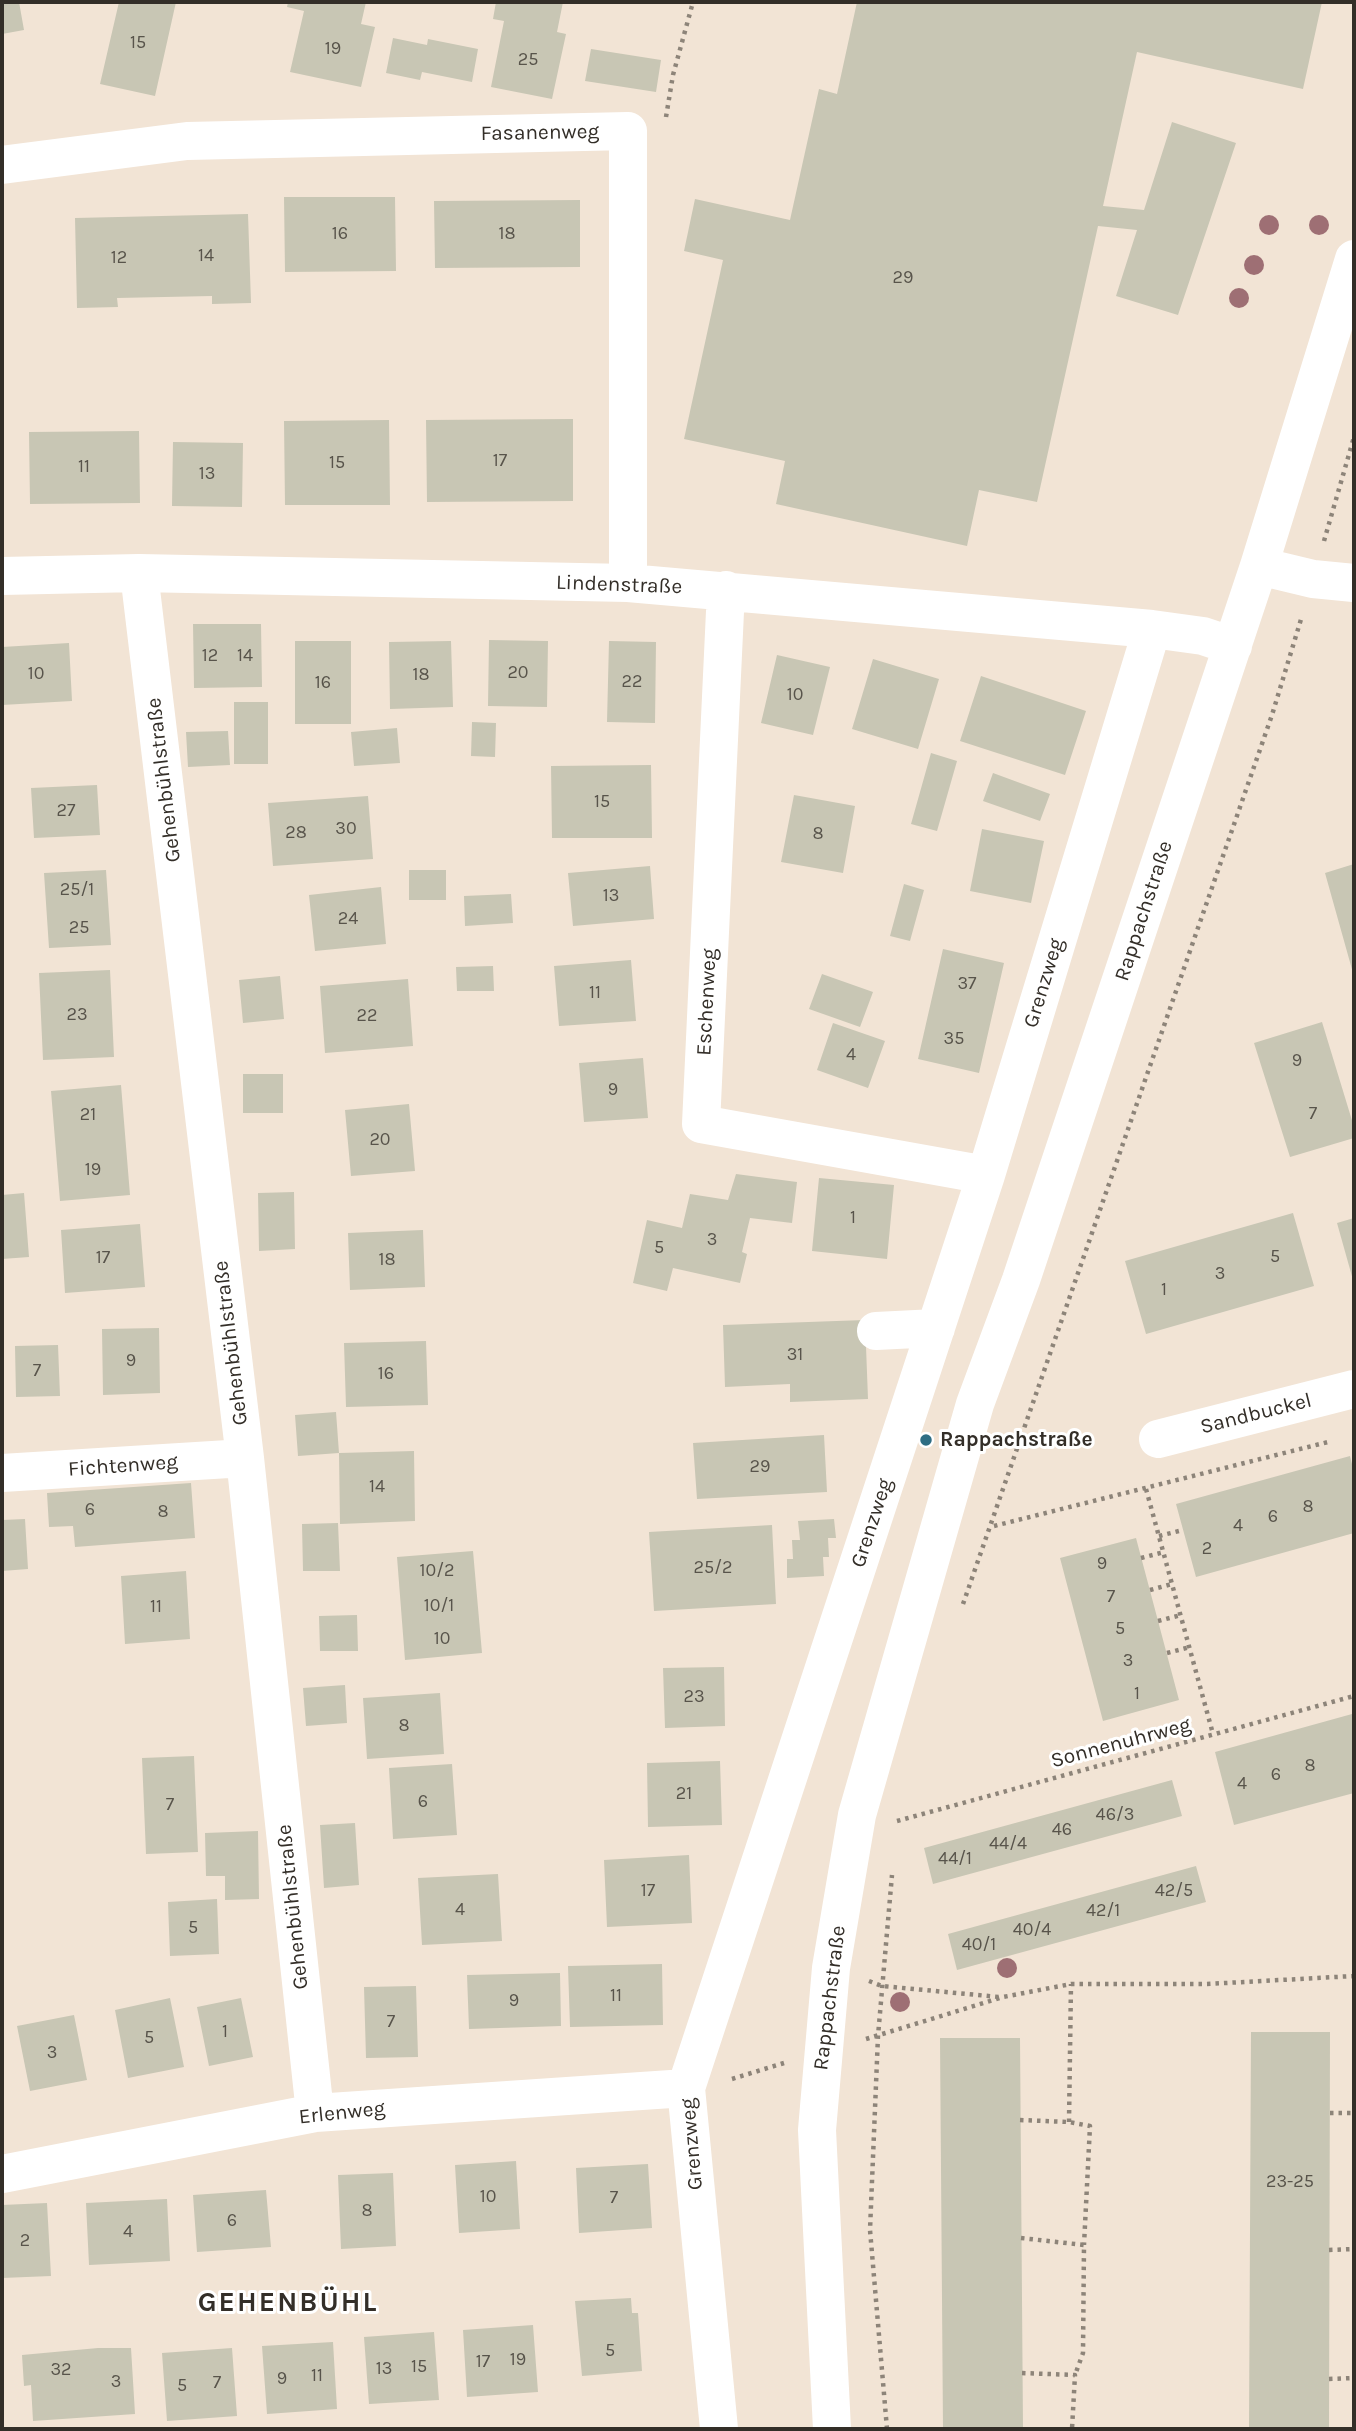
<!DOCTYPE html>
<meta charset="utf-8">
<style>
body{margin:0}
#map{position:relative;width:1356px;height:2431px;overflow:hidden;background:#f2e4d5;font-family:Karla,sans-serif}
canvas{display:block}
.frame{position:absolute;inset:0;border:4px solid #332e28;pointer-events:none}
</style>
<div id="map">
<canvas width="1356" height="2431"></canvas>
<div class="frame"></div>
</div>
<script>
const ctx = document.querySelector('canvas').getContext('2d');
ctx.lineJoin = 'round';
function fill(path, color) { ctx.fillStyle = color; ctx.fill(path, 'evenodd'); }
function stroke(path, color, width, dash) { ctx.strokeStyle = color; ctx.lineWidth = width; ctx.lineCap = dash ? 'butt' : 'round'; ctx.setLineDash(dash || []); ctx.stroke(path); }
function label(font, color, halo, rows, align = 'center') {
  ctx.font = font + ' Karla,sans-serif'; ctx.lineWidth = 6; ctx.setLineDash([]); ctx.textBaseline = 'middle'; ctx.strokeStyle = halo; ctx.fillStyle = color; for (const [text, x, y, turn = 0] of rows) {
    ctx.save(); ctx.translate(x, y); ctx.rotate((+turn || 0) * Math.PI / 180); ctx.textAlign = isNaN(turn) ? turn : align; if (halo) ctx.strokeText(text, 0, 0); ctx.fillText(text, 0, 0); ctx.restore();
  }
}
fill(new Path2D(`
 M2,2H19L24,30L2,34Z
 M119,2H176L155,96L100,84Z
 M288,2H366L361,24L375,27L361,87L290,72L304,11L287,7Z
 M496,2H563L557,32L566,34L552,99L491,87L504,21L493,19Z
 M857,2H1322L1303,89L1137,52L1103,206L1144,210L1172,122L1236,143L1178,315L1116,296L1137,230L1098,226L1037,502L979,490L967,546L776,504L785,461L684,439L723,260L684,251L695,199L790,220L819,89L837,94Z
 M393,38L427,45L428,39L478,49L472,82L422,72L420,80L386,73Z
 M591,49L661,60L656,92L585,81Z
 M284,197H395L396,271L285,272Z
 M580,200V267L435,268L434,201Z
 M248,214L251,303L212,304V296L117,298L118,307L77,308L75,218Z
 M573,419V501L427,502L426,420Z
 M389,420L390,505H285L284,421Z
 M139,431L140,503L30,504L29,432Z
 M173,442L243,443L242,507L172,506Z
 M193,624H261L262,687L194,688Z
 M489,640L548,641L547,707L488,706Z
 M295,641H351V724H295Z
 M451,641L453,707L390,709L389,642Z
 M609,641L656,642L655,723L607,722Z
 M69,643L72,701L2,705V647Z
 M777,655L830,667L813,735L761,723Z
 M873,659L939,679L918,749L852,729Z
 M981,676L1086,711L1065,775L960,741Z
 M234,702H268V764H234Z
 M472,722L496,723L495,757L471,756Z
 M397,728L400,763L354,766L351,732Z
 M228,731L230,765L188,767L186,732Z
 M931,753L957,761L937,831L911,824Z
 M651,765L652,838H552L551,766Z
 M993,773L1050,794L1040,821L983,801Z
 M97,785L100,835L34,838L31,788Z
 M794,795L855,806L843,873L781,862Z
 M368,796L373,859L273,866L268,803Z
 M982,829L1044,841L1031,903L970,891Z
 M1354,864V973H1353L1325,873Z
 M650,866L654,919L573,926L568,873Z
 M106,870L111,945L49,948L44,873Z
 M409,870H446V900H409Z
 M904,884L924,890L910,941L890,936Z
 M381,887L386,944L315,951L309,895Z
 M511,894L513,923L465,926L464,896Z
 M943,949L1004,963L979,1073L918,1059Z
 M631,960L636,1021L559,1026L554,966Z
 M493,966L494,991H457L456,967Z
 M110,970L114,1057L43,1060L39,973Z
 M822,974L873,992L860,1027L809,1009Z
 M280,976L284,1019L243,1023L239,980Z
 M408,979L413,1046L325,1053L320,986Z
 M1322,1022L1354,1127V1138L1290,1157L1254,1043Z
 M833,1023L885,1041L868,1088L817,1070Z
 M643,1058L648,1118L584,1122L579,1063Z
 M243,1074H283V1113H243Z
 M121,1085L130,1195L60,1201L51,1091Z
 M409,1104L415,1171L351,1176L345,1110Z
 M736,1174L797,1182L792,1223L750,1218L742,1252L747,1254L740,1283L673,1268L667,1291L633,1283L647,1220L682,1228L690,1194L728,1200Z
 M819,1178L894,1185L887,1259L812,1251Z
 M294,1192L295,1249L259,1251L258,1193Z
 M24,1193L29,1257L2,1259V1195Z
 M1293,1213L1314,1286L1146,1334L1125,1261Z
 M1354,1218V1280H1353L1337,1223Z
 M140,1224L145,1287L65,1293L61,1230Z
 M423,1230L425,1287L350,1290L348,1233Z
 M865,1320L868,1399L790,1402V1384L725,1387L723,1325Z
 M159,1328L160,1393L103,1395L102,1329Z
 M426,1341L428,1405L346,1407L344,1343Z
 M58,1345L60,1396L16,1397L15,1346Z
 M336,1412L339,1453L298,1456L295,1415Z
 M824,1435L827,1492L697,1499L693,1443Z
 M414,1451L415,1521L340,1524L339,1453Z
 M1350,1456L1354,1472V1533L1196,1577L1176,1504Z
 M191,1483L195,1538L75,1547L73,1526L49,1527L47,1493Z
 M25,1519L28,1569L2,1571V1520Z
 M834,1519L836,1538H828L829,1557H823L824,1576L787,1578V1559H793L792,1540H800L798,1521Z
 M338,1523L340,1571H303L302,1524Z
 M772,1525L776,1604L654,1611L649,1532Z
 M1136,1538L1179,1700L1103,1721L1060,1558Z
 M473,1551L482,1653L405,1660L397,1557Z
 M186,1571L190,1639L125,1644L121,1576Z
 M357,1615L358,1651H320L319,1616Z
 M724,1667L725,1726L665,1728L663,1668Z
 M345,1685L347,1723L306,1726L303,1688Z
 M440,1693L444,1754L367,1759L363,1698Z
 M1352,1714L1354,1793L1234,1825L1215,1752Z
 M194,1756L198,1852L146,1854L142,1758Z
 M720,1761L722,1825L648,1827L647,1763Z
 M452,1764L457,1835L393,1839L389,1768Z
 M1172,1780L1182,1816L933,1884L924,1848Z
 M355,1823L359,1885L324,1888L320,1825Z
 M258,1831L259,1899L225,1900V1876H206L205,1833Z
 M689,1855L692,1923L607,1927L604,1860Z
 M1196,1866L1206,1902L957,1970L948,1934Z
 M498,1874L502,1941L422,1945L418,1878Z
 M217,1899L219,1954L170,1956L168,1902Z
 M662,1964L663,2025L570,2027L568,1966Z
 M560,1973L561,2026L469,2029L467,1975Z
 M416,1986L418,2057L366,2058L364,1987Z
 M170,1998L184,2067L128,2078L115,2010Z
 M241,1998L253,2057L209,2066L197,2007Z
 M74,2015L87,2080L30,2091L17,2026Z
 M1251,2032H1330L1329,2428H1249Z
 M940,2038H1020L1023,2429H943Z
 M516,2161L520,2229L459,2233L455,2165Z
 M648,2164L652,2228L579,2233L576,2168Z
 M393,2173L396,2246L341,2249L338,2175Z
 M266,2190L271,2247L197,2252L193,2195Z
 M167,2199L170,2261L89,2265L86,2203Z
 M47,2203L51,2276L2,2278V2205Z
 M631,2298L632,2313H638L642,2371L582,2376L575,2301Z
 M533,2325L538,2392L467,2397L463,2330Z
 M434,2332L439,2400L369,2404L364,2337Z
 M333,2342L337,2409L267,2414L262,2346Z
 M98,2348H131L135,2414L33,2421L31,2385L24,2386L22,2355Z
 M232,2348L237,2416L167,2421L162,2353Z`), '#c8c6b4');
stroke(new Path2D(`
 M666,117L673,75L693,2
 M1324,541L1354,437
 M1146,1489L1213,1734
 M994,1526L1328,1442
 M1159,1536L1183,1530
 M1141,1558L1164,1552
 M1150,1590L1172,1584
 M963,1604L1272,715L1302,616
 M1158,1621L1181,1615
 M1167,1653L1190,1647
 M897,1821L1354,1696
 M869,1981L882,1986L999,1997
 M866,2039L1003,1997L1071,1984H1207L1354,1976
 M732,2079L784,2063
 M1330,2113H1354
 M1020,2120L1069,2122L1090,2126L1084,2245
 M1069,2122L1071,1984
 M1021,2238L1084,2245L1083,2353L1075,2375
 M1329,2250L1354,2249
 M1022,2373L1075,2375L1072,2429
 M1329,2379L1354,2378
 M887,2429L870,2230L878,2036L892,1875`), '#8d8479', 4.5, [3.5, 5]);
stroke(new Path2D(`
 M2,165L187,141L628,131V583
 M1259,566L1313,579L1354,583
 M139,573L245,1458L315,2113
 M2,576L139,573L628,583L1152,629L1203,636L1233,646
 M726,590L701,1124L986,1175
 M876,1331L936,1328
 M1158,1439L1354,1389
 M2,1473L245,1458
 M2,2174L315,2113L686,2088
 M719,2429L686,2088L986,1175L1152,629
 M832,2429L817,2130L831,1968L857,1815L975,1404L1021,1280L1259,566L1354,259`), '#fff', 38);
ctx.fillStyle = '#9e6f74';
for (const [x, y] of [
 [1269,225],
 [1319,225],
 [1254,265],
 [1239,298],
 [1007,1968],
 [900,2002]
]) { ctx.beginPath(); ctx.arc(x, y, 10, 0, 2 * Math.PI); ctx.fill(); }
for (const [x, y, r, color] of [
 [926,1440,7,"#2e6d83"]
]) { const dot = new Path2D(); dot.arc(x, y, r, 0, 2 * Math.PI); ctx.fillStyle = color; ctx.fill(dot); stroke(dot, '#fff', 2.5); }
label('18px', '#58544b', null, [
 ["15",138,43],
 ["19",333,49],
 ["25",528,60],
 ["16",340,234],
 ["18",507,234],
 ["14",206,256],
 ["12",119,258],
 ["29",903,278],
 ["17",500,461],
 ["15",337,463],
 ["11",84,467],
 ["13",207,474],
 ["12",210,656],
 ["14",245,656],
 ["20",518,673],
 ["10",36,674],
 ["18",421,675],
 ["22",632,682],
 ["16",323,683],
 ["10",795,695],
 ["15",602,802],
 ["27",66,811],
 ["30",346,829],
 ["28",296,833],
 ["8",818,834],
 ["25/1",77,890],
 ["13",611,896],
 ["24",348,919],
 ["25",79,928],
 ["37",967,984],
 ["11",595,993],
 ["23",77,1015],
 ["22",367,1016],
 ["35",954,1039],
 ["4",851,1055],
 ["9",1297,1061],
 ["9",613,1090],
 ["7",1313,1114],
 ["21",88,1115],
 ["20",380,1140],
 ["19",93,1170],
 ["1",853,1218],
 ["3",712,1240],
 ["5",659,1248],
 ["5",1275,1257],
 ["17",103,1258],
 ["18",387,1260],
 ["3",1220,1274],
 ["1",1164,1290],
 ["31",795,1355],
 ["9",131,1361],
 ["7",37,1371],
 ["16",386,1374],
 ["29",760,1467],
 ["14",377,1487],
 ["8",1308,1507],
 ["6",90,1510],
 ["8",163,1512],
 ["6",1273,1517],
 ["4",1238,1526],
 ["2",1207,1549],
 ["9",1102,1564],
 ["25/2",713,1568],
 ["10/2",437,1571],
 ["7",1111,1597],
 ["10/1",439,1606],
 ["11",156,1607],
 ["5",1120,1629],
 ["10",442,1639],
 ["3",1128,1661],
 ["1",1137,1694],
 ["23",694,1697],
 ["8",404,1726],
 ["8",1310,1766],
 ["6",1276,1775],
 ["4",1242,1784],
 ["21",684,1794],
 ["6",423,1802],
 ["7",170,1805],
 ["46/3",1115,1815],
 ["46",1062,1830],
 ["44/4",1008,1844],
 ["44/1",955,1859],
 ["17",648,1891],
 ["42/5",1174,1891],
 ["4",460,1910],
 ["42/1",1103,1911],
 ["5",193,1928],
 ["40/4",1032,1930],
 ["40/1",979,1945],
 ["11",616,1996],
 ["9",514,2001],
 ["7",391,2022],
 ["1",225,2032],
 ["5",149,2038],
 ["3",52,2053],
 ["23-25",1290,2182],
 ["10",488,2197],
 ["7",614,2198],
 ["8",367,2211],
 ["6",232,2221],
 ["4",128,2232],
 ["2",25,2241],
 ["5",610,2351],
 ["19",518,2360],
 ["17",483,2362],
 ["15",419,2367],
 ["13",384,2369],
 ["32",61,2370],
 ["11",317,2376],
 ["9",282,2379],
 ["3",116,2382],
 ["7",217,2383],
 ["5",182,2386]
]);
label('21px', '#332e28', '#fff', [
 ["Fasanenweg",540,133,-1],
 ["Lindenstraße",619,585,2],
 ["Gehenbühlstraße",164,780,-97],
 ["Rappachstraße",1144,911,-72],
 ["Grenzweg",1044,983,-73],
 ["Eschenweg",707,1002,-87],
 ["Gehenbühlstraße",231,1343,-97],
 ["Sandbuckel",1256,1414,-14],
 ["Fichtenweg",123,1466,-4],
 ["Grenzweg",872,1523,-72],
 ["Sonnenuhrweg",1121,1743,-15],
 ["Gehenbühlstraße",293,1907,-96],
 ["Rappachstraße",830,1998,-83],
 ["Erlenweg",342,2113,-6],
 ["Grenzweg",692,2144,-95]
]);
label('bold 21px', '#332e28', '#fff', [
 ["Rappachstraße",940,1440]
], 'left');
ctx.letterSpacing = '2px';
label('bold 28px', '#332e28', '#fff', [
 ["GEHENBÜHL",288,2303]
]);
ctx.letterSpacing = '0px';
</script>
